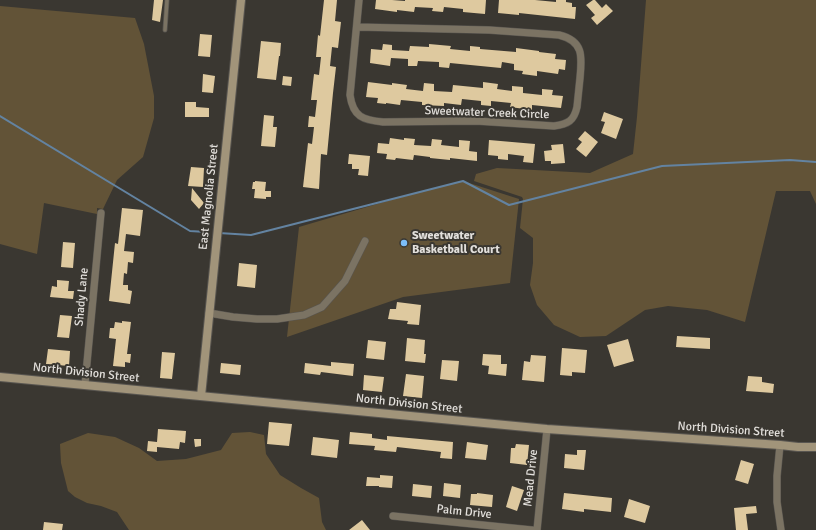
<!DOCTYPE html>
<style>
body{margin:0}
canvas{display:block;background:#3a3731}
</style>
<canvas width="816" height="530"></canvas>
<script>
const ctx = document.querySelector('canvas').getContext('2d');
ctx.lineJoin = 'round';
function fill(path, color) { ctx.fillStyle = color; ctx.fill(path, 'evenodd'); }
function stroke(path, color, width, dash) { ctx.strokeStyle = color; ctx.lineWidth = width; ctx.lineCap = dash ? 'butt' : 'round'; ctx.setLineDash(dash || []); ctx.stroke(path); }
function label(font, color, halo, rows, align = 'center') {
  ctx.font = font + ' Signika,sans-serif'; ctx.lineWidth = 4; ctx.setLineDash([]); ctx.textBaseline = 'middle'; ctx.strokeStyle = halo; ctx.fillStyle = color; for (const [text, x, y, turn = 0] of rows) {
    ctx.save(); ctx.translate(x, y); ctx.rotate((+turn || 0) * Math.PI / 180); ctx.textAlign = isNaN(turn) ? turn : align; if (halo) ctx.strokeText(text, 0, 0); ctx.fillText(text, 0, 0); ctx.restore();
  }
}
fill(new Path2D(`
 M646,0H816V204L810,191H776L745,322L707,310L668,306L645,310L606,336L580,337L554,325L537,305L530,285L533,263V238L520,228L523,199L522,197L474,181L476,174L497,168L590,173L633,154L637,117Z
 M0,6L135,18L144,44L154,96V118L143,157L117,180L103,209L97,208V214L44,203L37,254L0,244Z
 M463,181L519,199L510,283L403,297L287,337L299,227L394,199Z
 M250,432L264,435L266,454L280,475L301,488L319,498L322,522L326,530H129L117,512L101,506L87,503L75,497L68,491L61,463L60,444L88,433L115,437L139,448L157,461L186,459L221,450L232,433Z`), '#625337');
stroke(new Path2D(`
 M0,116L190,231L206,232
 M219,233L251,235L463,181L509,205L662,166L790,160L816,162`), '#6383a1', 2);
fill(new Path2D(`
 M154,0H163L160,22L152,20Z
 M324,0H337L335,21L341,22L338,48L332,47L330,66L336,67L333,93L327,155L321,154L319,189L303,187L308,143L312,144L314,127H308L309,116L315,117L317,100H311L314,74L319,75L321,57H316L318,35L320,36Z
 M376,0H392L405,1V0H486L485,14L463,12V9L444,7L443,12L432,11L433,8L415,7L414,12L397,10V12L375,9Z
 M499,0H535L556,2V0H566V2L572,3V7H576L575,19L519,13V15L498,13Z
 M593,0H595L602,8L606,4L613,11L597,25L591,18L595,15L586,5Z
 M200,34L212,35L210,57L198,56Z
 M261,41L281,43L280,56H279L276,80L257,78Z
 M383,44L392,45V50L409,51L410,46L429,47V44L451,46L450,49L470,51V46L480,47V49L516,52V48L539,51V52L556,54L555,59L566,60L565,70L559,69L558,74L537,71V76L522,74L523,71L514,70V64L502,62L501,68L450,63L449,68L439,67V62L418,61L417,66H408V59L391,58L390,66L370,63L371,49L382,50Z
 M203,74L215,76L213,93L202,92Z
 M283,76L292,77L291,86L282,85Z
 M368,82L392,85V83L407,85L406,89L423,91L424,83L434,84V91L452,92L453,85L483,88V82L498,84L497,89L512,91V86L523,87V93L542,95V89L553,90L552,95L563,96L561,108L532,105V110L510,107L511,103L491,101V106L481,105V101L462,99L461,105L444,103V106L422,105V102L401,100L400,105L386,103V104L377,103L378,98L366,97Z
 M185,102H196V107L209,108V117H185Z
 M604,112L623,119L616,139L601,133L605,122L601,121Z
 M264,115L274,116L273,127H277L275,147L261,146Z
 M585,131L598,142L586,157L576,149L582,142L578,139Z
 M390,138L404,140V138L415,139L414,145L431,146L432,139L442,140L441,145L459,147V140L470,141L469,151L477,152V161L450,158V160L430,158V157L414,155L413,160L396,158L395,160L386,159L387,154L377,153L378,143L389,144Z
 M489,140L535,144L533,163L523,162L524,156L508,154V160L498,159V156L488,155Z
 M563,144L565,163L551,164V161H545L544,151L552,150L551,145Z
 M349,154L370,156L368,176L358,175L359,169H352V164H348Z
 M191,167L204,168L203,187L188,186Z
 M255,181L266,182L265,191H271V197H266V199L254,198L255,189H252L253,182H255Z
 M192,188L204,203L199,209L191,200Z
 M122,208L143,210L140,236L126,234L124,251L134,252L133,263L128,262L127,274L124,273L123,285H128V290L132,291L130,304L109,301L115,243L118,244Z
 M63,242L75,243L73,268L61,267Z
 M239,263L257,265L255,288L237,286Z
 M57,280L69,281L68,291H74L73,299L50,297L52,286L57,287Z
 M397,302L421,305L419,325L407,324L408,321L388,319L390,309H396Z
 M60,315L72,316L69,338L57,337Z
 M122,321L131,322L127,354H131L130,363L125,362V367L113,366L116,339L109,338L110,328H114L115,322L122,323Z
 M677,336L710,338V349L676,347Z
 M407,338L425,340L424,354H426L425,363L405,361Z
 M628,339L634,361L614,367L607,345Z
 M368,340L386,342L384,360L366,358Z
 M562,348L587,350L585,373L572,372V376L560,375Z
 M48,349L70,351L69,366L46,364Z
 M162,352L175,353L172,379L160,378Z
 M483,354L501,355V364H507L506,376L488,374L489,366L482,365Z
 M531,355L546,356L544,382L522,380L524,361L530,362Z
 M442,360L459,361L457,381L440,379Z
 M331,362L354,364L353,376L321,372L320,375L304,373L305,363L331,366Z
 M221,363L241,365L240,375L220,373Z
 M406,374L424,376L422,398L403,396Z
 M364,375L384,377L382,392L363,390Z
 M748,376L762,377V382L774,384L773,393L746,391Z
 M269,422L292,424L289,446L267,444Z
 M158,429L186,431L185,443L180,442L179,449L157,447V452L147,451L148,441L157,442Z
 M350,432L372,434V438L387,440V436L453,442L452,459L440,458L441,452L397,447L396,452L374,450L375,446L349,444Z
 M313,437L339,440L337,458L311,455Z
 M194,439H201V446L195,447Z
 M467,442L488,445L486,460L465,458Z
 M516,444L529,445L527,465L510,463L511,448H515Z
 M577,450H586L584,470L564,468L565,454L577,455Z
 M741,460L754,464L748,484L735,480Z
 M380,475L393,476L392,488L379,487V486H366L367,477L380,478Z
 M444,483L461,485L460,498L443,496Z
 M413,484L432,486L431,498L412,496Z
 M512,486L524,490L517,511L506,507Z
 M477,493L493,495L492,507L470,505L471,494H477Z
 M564,493L612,498L611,512L584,509V512L562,509Z
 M629,499L650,506L645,523L624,517Z
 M756,506L757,513L746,514L748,530H736L734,508Z
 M362,520L370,530H349Z
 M44,522L63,524L62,530H43Z`), '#dec99f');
const lane = new Path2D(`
 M165,30L167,0`);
const street = new Path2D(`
 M357,27L489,30L559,35C584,41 582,57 580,78C579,87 578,97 577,107C574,121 568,124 554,126L476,121L383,122C363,120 353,117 350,95L359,0
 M209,313L233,317L257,319H277L304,315L322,307L345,281L365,241
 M85,384L101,213
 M780,445L777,476V502L781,530
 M393,516L532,530
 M537,530L547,429`);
const secondary = new Path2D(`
 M0,377L547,429L780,445L798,447H816
 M201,396L241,0`);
stroke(lane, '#585550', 5);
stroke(street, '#585550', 8);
stroke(secondary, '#585550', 10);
stroke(lane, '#7b7363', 3.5);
stroke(street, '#7b7363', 7);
stroke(secondary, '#a1947a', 8);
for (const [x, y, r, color] of [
 [404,243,4,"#7cbef9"]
]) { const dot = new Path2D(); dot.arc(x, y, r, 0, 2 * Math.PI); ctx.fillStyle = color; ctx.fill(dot); stroke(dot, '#3a3731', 1.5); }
label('12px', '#e3e0dc', '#3a3731', [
 ["Sweetwater Creek Circle",487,113,2],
 ["East Magnolia Street",209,197,-84],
 ["Shady Lane",82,297,-85],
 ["North Division Street",86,373,6],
 ["North Division Street",409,404,6],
 ["North Division Street",731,430,4],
 ["Mead Drive",531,478,-84],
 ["Palm Drive",464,512,6]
]);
label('bold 12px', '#e3e0dc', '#3a3731', [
 ["Sweetwater",412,236],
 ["Basketball Court",412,250]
], 'left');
</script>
